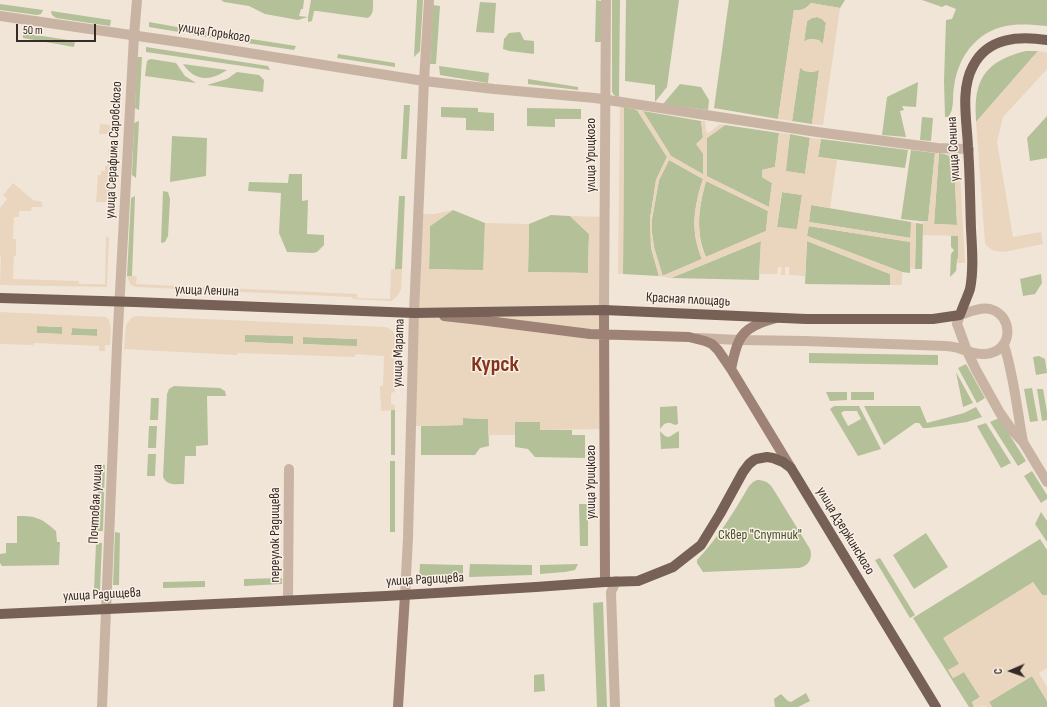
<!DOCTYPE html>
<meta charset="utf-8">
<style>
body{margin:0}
#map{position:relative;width:1047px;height:707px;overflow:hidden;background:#f1e5d8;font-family:"Sofia Sans Condensed",sans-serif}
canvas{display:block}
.north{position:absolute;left:991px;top:651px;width:40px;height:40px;-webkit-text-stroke:3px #f9efe4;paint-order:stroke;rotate:268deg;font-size:11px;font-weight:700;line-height:16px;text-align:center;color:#352a26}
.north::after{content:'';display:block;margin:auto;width:14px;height:18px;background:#352a26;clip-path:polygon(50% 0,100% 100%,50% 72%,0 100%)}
.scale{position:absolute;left:16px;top:24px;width:80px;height:18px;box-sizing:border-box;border:2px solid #352a26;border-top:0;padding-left:5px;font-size:12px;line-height:14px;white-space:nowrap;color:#352a26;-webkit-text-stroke:3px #f9efe4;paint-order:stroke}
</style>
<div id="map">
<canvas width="1047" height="707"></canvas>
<div class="north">С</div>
<div class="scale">50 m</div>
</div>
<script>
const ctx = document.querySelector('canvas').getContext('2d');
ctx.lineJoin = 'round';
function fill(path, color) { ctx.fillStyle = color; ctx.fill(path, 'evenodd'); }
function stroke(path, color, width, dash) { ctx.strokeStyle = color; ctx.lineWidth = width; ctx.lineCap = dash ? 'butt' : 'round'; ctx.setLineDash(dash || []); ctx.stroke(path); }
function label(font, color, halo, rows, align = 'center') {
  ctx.font = font + ' "Sofia Sans Condensed",sans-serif'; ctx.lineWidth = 3; ctx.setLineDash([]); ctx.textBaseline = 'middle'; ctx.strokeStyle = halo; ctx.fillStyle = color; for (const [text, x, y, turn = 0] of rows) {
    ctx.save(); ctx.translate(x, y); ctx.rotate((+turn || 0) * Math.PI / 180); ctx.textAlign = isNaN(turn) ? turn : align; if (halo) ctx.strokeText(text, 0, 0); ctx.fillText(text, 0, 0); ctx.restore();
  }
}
fill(new Path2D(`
 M221,0H304L303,9H301L299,16L308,17L311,0H373C373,7 374,14 368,18L317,11H314L312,21L308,22V17L298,20L265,14L249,6L224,2Z
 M417,0H423L420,51L414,57Z
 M596,0L601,1V42H595Z
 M612,0H620L619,97C615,96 613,95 612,91Z
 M626,0H679L667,87L655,102V85L625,81Z
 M729,0H845L840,8L811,3C806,9 801,11 794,10L778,119L714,108Z
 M922,0H1047V26C1035,25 1024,24 1013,25C979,28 958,55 954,87C952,96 955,110 948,117H945L944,81L946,20L952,19L956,9L946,5L942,7Z
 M480,2L496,3L494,33L476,32Z
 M0,4L43,10L41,14L37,15L0,10Z
 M433,5L440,6L436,64H430Z
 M51,11L111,20L110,26L56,18L52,15Z
 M817,17L822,19L826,23L823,44L804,41L807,21L812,18Z
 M149,22L183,28L181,31L179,32L149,27Z
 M193,30L296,46L294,50L193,35Z
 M520,32L524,40L534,41V54L509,51L503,49L504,39L509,33Z
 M23,33L75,41L74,47L23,38Z
 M146,47L268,66L270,70L146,52Z
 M1026,51H1038L976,122C976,115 975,107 976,100C979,69 998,58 1026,51Z
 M338,54L395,63V67L337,58Z
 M137,57H142L139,110L135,108Z
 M151,59L176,63L185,76L196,83L145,76L147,61L148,60Z
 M183,64L227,70C211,81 195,82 183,64Z
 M439,66L489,73L488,83L440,75Z
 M800,67L819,70L812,124L792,121Z
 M237,72L259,75L264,80L263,92L207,85L227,79Z
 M528,79L578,87V90L528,84Z
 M918,82L916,107L902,106L904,110L900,111L906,137L882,135L887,97Z
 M680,84L701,87L709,100L708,110L663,104Z
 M404,105H410L407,159H401Z
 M441,107L478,108V112L494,113V131L466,130V118L441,117Z
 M624,107L637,110L667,157L656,180L650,219L651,248L659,276L623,274Z
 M527,108L581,109V119H555V127L527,126Z
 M643,111L701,121L703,137L704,175L671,156Z
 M1047,116V158L1030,161L1027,138Z
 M922,117L933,118L931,141L920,140Z
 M139,121L136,178L132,175L134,123Z
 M725,125L779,133L775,167L762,170V177L772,183L769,207L707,177V138Z
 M790,134L810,138L805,174L785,171Z
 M172,136L207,138L206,176L170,182Z
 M821,139L908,150L905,168L818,157Z
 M911,150L935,153L928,222L901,219Z
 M939,153C945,154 951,155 954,161L957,225L934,224Z
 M669,160L703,179C694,207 690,231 702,259L662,276L654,247L652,233V219L659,180Z
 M289,174H302V201L308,200L307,234L324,235V245L317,252L313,253L287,252L279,233L281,193L248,191L249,182L288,183Z
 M706,181L768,211L766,231L706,257C695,232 699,206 706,181Z
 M163,191L168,192L170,199L168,236L165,242L161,243Z
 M782,192L802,195L797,230L777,227Z
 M135,196L132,276H127L131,198Z
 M399,196H405L402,269H395Z
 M811,205L911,222V238L809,222Z
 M453,210L485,223L484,271L429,269L430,226Z
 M551,215L570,216L589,234L588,273L528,272L529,224Z
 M916,223L923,224L922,269H915Z
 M808,226L911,242L910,273L902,272L807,236Z
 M951,235L958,236V258L957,260L956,271L950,277L951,254L954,250L951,247Z
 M761,241L759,280L671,278Z
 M807,241L890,274V285L805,284Z
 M1041,274L1042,283L1035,294L1023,296L1020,279Z
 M37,326L63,327L62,334L37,333Z
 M72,328L97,329V336L71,335Z
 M245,334L293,336V344L245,342Z
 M303,337L357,339V347L303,344Z
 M809,353L938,355V365L809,363Z
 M1039,356L1045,359L1047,373L1036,375L1033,357Z
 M966,364L985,398L977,403L958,368Z
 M956,372L973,403L963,407Z
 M174,386L220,388L225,391L226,396H207L208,445L196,446V456H185L184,484C176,484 167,486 163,477L167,394L169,389Z
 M1032,388L1038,421L1030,422L1024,389Z
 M1037,389H1043L1047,412V420L1042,421Z
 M826,392H847V400L830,401Z
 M851,392H874V400H851Z
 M151,398H159L158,420H150Z
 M677,406L678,424L675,425C668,421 665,422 660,429V407Z
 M834,406H859L881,449L858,456L830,409ZM844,411H857L861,419L848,426L841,413Z
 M864,406H920L927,423L964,413L976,407L982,417L967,422L928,428H923L919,423H915L884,445Z
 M391,410H395V455H391Z
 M463,418L488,419L489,446L480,448L475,455H421V426L463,425Z
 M999,418L1026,461L1018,466L990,422Z
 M515,422H540V430H572V435H585V458L535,457L528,449L515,447Z
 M986,423L1011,463L1001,468L977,426Z
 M149,426H157L156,448H148Z
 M660,431C669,442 670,435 679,431V448L661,449Z
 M148,454H156L155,476H147Z
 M390,461H395V532H390Z
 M99,464L105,465L103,531H97Z
 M1032,471L1047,495V499L1041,503L1024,476Z
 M757,480C764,480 768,482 772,487L810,549C813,558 809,566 799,568L703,572L697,563V560C718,538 734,512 749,486L753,482Z
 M579,504H588V546H580Z
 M1041,512L1047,521V542L1035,524Z
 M17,516C37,516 41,518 56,531L57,542H60L59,565L2,566L0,563V554L6,553V543H17Z
 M115,532L120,533L119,585H113Z
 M926,533L948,567L914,589L893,555Z
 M1040,539L1047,550V595H1042L1033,582L959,664L949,670L953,678L964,672L980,697L972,702L974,707H969L913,618Z
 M96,543H102L100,590H94Z
 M880,558L915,615L910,618L875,560Z
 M420,564L463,565V577L419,579Z
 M470,564L532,565V575L469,577Z
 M578,564L575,570L565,572L540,574V565Z
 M282,578V584L244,586V579Z
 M205,581V587L163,588V582Z
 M603,602L607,707H597L593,603Z
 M544,674L545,691L534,692V675Z
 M1032,676L1047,701V707H992L989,702Z
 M806,693L810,701L798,707H775L774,699L781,694L788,701L791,702Z`), '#b4c098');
fill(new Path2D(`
 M811,3L840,8L823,125L812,124L819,70L814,72H809L804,71L800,68L792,121L778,119L794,10L799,11L804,9L808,7ZM817,17L822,19L826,23L823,44L819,40L814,39H809L804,41L807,21L812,18Z
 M1038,51L1047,53V69L1003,117L997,142L1013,237L1041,232L1043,244L1004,252L994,251L987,246L985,243L976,122Z
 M620,106L624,107L623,274H618Z
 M637,110L643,111L671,156L703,174V154L696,144L703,137L701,121H705L707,134L720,124L725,125L707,138V176L769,207L772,183L762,177V170L775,167L779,133L790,134L786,171L805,174L810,138L821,139L818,157L837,160L830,208L811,205L809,222L910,238L911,222L916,223L915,269L910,268V242L809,226L807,236L902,272V285H890V274L807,241L805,276L789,275V267H785V275H781L782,267H778L777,274H759L761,241L671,278L659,276L651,248L650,219L656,180L667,157ZM669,160L703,179L698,195L695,212L694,225L696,240L702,259L663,276L654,247L652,233V219L659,180ZM706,181L768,211L766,231L706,257L702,250L700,239L699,225V213L702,197ZM782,192L802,195L797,229L777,227Z
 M100,124L110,125L114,127L116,130L112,201L110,202H96L98,175H101V171H105V166H107L109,159L108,150L111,148L112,134H99Z
 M935,153H939L934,224L957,225L954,161L953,158L946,154L959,155L965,263H957V260L958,258V236L923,235V221H928Z
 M13,183L33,200L42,202V207H32L31,211H19V217H14L13,239H16V256H14L13,279L79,281V284H105L106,236L109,238L107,285V287L0,285L1,257L0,255V208L7,199L3,195Z
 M453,210L430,226L429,269L483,270L485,223L527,224H529L528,272L588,273L589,234L570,216L605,217L604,429L540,430V422H515V435H488V419L463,418V425L410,426L418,214H435Z
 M391,269H402L401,289L398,295L394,299L391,301L354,299L351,297L137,287H135L130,284L127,276H137L136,284L357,294V298L390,299Z
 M0,312L106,317L109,320L111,328L110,345H105V351H99V346L34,343L33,345L0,344ZM37,326L62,327V334L37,333ZM72,328L97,329V336L71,335Z
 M136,316L386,327L392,330L394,333L396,340L395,392L391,393V404L395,405V410L381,411L380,386H383L384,356L355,354V357L238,353L237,355L124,349L126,325L131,318ZM245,335L293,336V344L245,342ZM303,337L357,339V346L303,344Z
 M1033,582L1041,595H1047V668L1039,673L1047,687V701L1032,676L989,702L992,707H986V706L974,707L972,702L980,697L964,672L953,678L948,670L959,664L943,638Z`), '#ead5be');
stroke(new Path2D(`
 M424,81L494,89L595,98L817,132L937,148L969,149
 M604,310L606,0
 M698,338L739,340L805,341L946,346C950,346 954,347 958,348C967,351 976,355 985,354C1014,352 1014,315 990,309C980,307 969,312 960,315L957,324L959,329L967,351L976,370L1000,413L1012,430L1023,442L1047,482
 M1004,345C1014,376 1017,410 1023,442
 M288,600L289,469
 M102,707L117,346L134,36L137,0
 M615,707L611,592L616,581`), '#c9b4a4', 10);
stroke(new Path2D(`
 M0,16L186,43L424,81
 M405,595L408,538L414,313L424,81L429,0`), '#c9b4a4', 10);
stroke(new Path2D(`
 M604,310L605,582
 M444,316L480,320L590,334L689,337L705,341L712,344L718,350L731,369L791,468
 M731,369C733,360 735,349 739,341C745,327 762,322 776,318
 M398,707L405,595`), '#9d8275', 10);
stroke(new Path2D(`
 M0,298L135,302L414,313L604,310L806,319H933L960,315C963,306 967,298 970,289C974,270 972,248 971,229C970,201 970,174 968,147C967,121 960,90 973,66C988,37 1019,36 1047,40
 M0,614L386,596L536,587L605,582L638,581L673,567L701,545L720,514L743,472L749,464L754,460L756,459L767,457L773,458L783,462L791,468L936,707`), '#776056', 10);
label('14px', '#352a26', '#f9efe4', [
 ["улица Горького",214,33,9],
 ["улица Сонина",954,149,-93],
 ["улица Серафима Саровского",114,150,-87],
 ["улица Урицкого",591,155,-90],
 ["улица Ленина",207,291,2],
 ["Красная площадь",688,300,3],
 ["улица Марата",399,353,-88],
 ["улица Урицкого",591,482,-90],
 ["Почтовая улица",96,504,-87],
 ["улица Дзержинского",845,531,59],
 ["переулок Радищева",275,535,-90],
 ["улица Радищева",425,580,-3],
 ["улица Радищева",102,595,-3]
]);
label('14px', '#455329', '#f9efe4', [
 ["Сквер \"Спутник\"",760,535]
]);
label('bold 22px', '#85331d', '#f9efe4', [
 ["Курск",495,365]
]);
</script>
